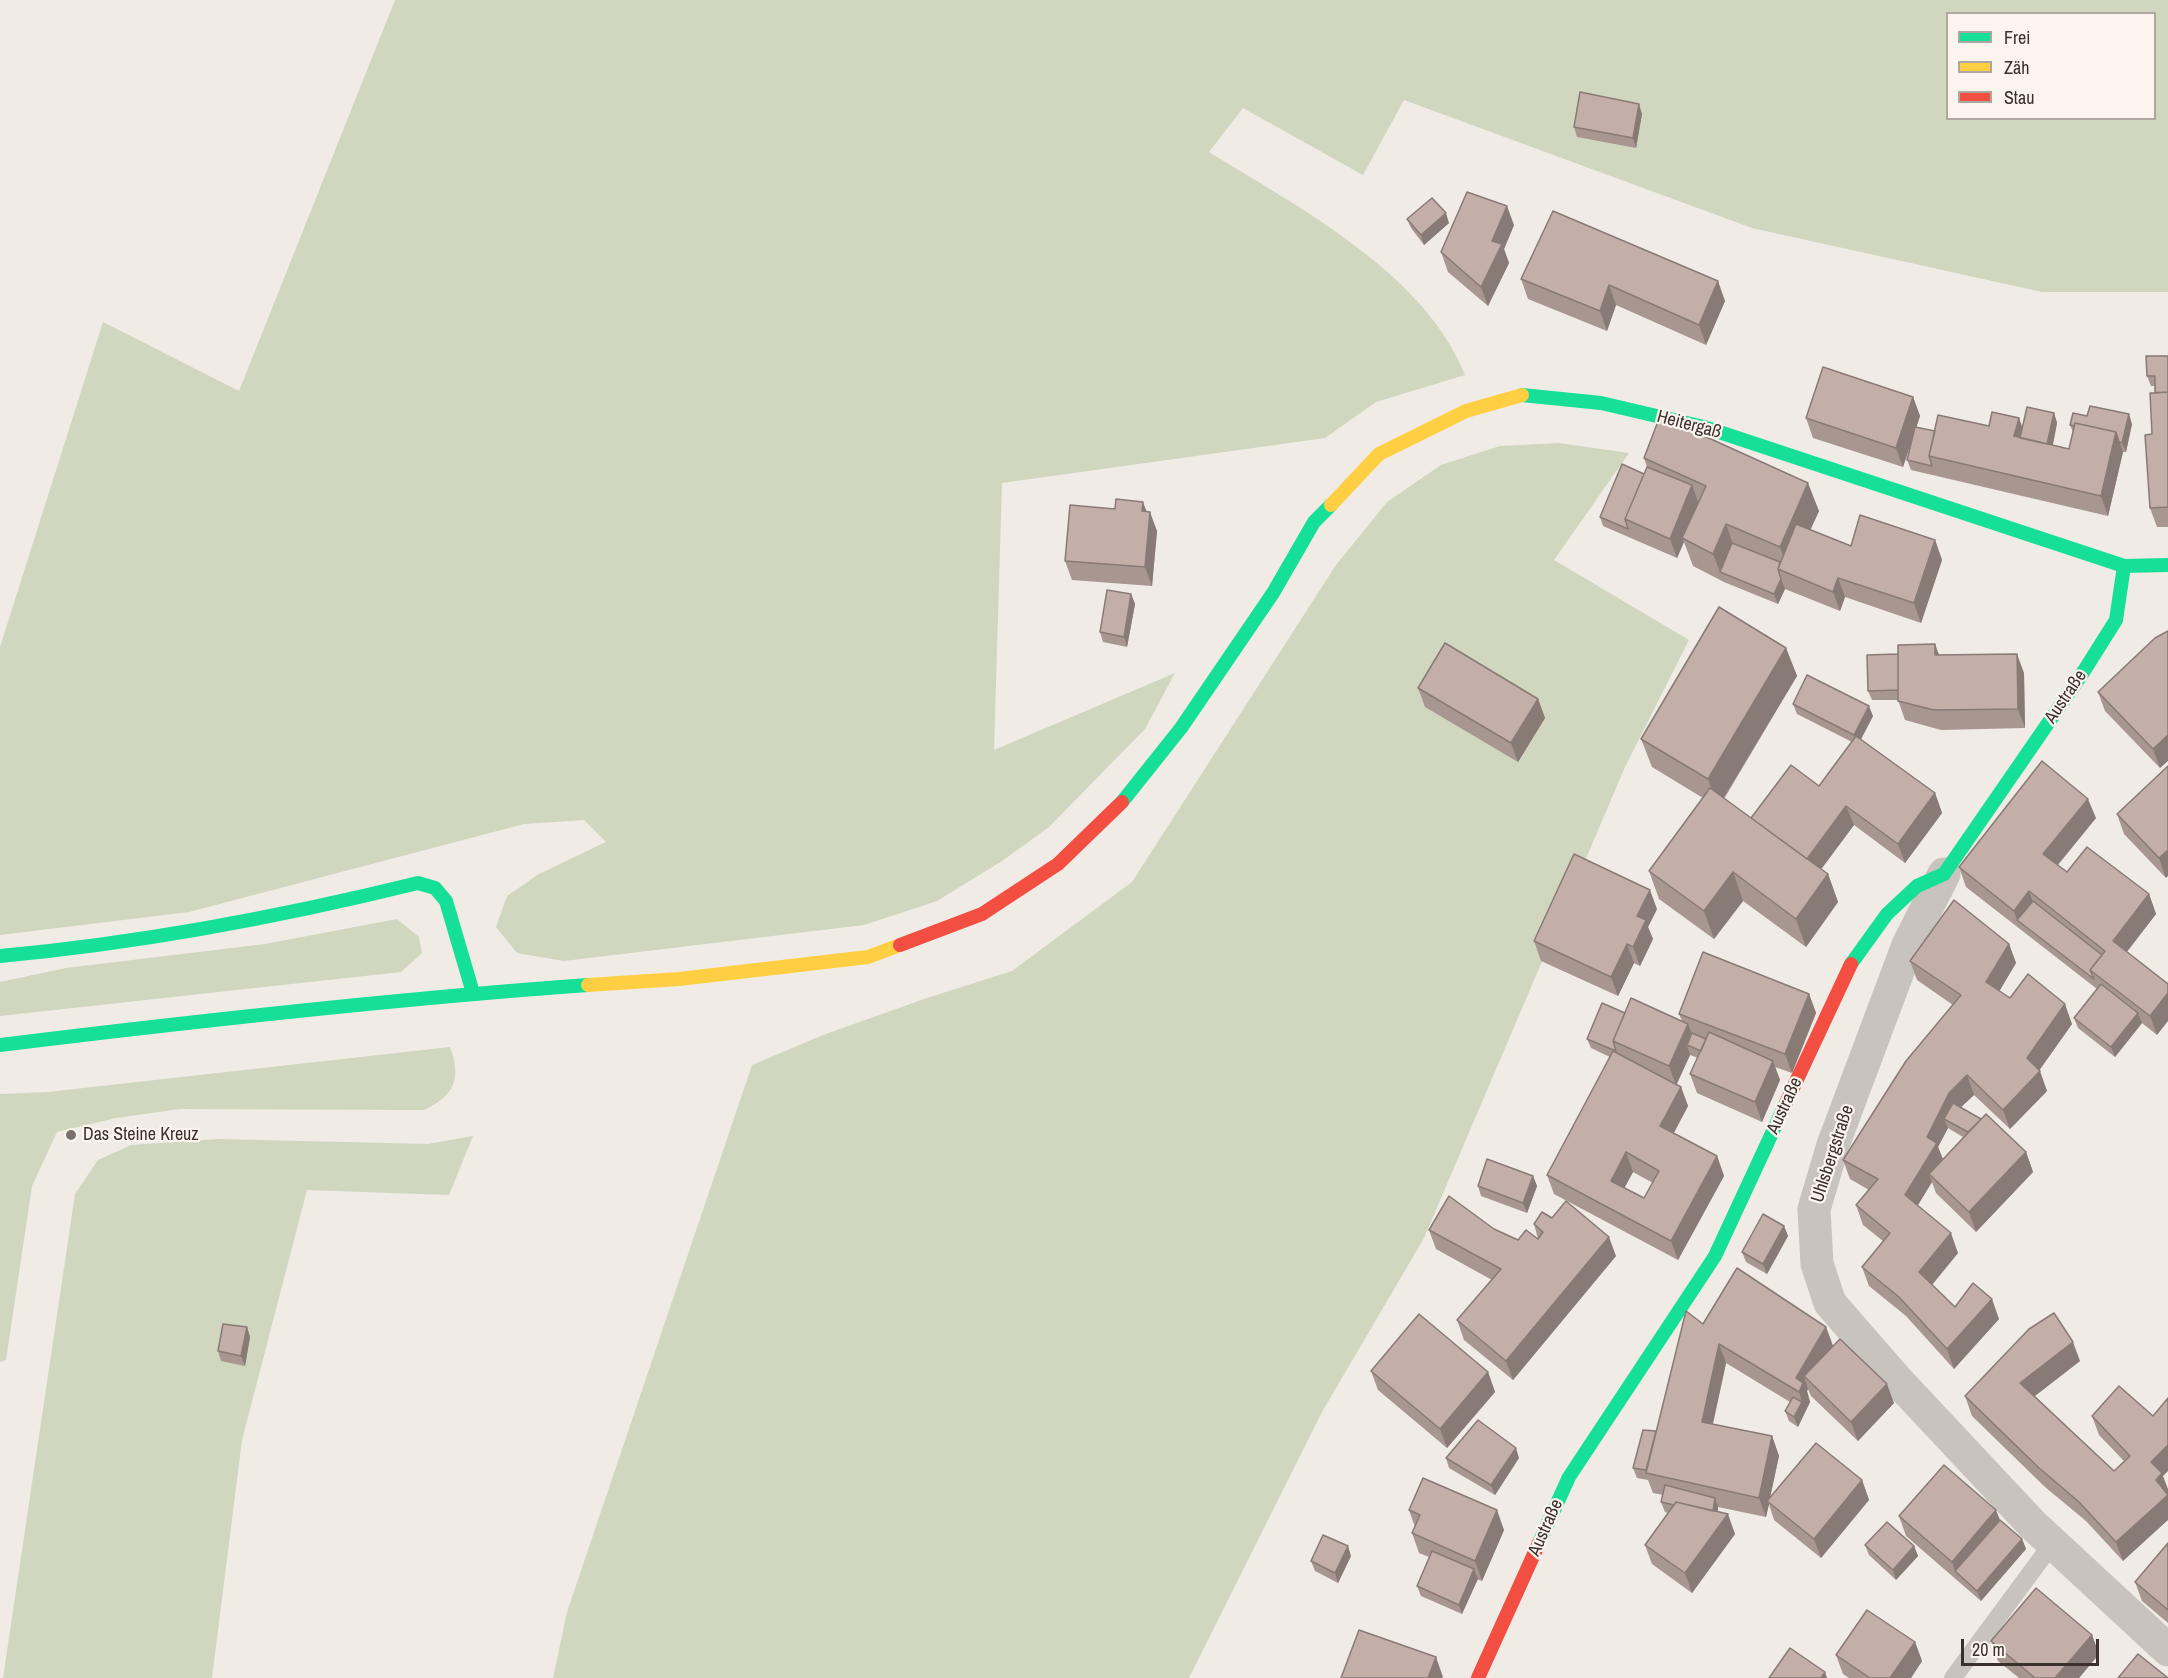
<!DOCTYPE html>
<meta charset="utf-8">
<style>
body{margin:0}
#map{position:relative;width:2168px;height:1678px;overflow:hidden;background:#f0ebe5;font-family:"Archivo Narrow",sans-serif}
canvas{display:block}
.legend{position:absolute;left:1946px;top:12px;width:210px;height:108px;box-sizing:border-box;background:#fbf5ee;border:2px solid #aea6a0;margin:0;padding:8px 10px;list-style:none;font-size:18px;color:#3b302b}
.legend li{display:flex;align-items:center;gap:12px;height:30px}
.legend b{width:30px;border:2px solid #aea6a0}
.scale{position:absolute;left:1961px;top:1639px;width:138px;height:27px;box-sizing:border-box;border:3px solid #3b302b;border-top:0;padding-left:8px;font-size:18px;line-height:21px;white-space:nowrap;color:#3b302b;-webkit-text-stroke:4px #fbf5ee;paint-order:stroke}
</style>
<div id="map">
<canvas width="2168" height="1678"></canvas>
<ul class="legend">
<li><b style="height:8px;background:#16e098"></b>Frei</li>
<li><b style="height:8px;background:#ffcf43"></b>Zäh</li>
<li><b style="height:8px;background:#f24e42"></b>Stau</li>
</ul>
<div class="scale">20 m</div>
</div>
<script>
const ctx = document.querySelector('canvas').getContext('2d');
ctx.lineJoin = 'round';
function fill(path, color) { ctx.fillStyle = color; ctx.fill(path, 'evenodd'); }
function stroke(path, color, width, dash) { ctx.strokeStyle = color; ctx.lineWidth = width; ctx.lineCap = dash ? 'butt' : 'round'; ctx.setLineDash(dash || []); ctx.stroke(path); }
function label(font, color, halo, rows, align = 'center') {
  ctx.font = font + ' "Archivo Narrow",sans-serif'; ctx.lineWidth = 4.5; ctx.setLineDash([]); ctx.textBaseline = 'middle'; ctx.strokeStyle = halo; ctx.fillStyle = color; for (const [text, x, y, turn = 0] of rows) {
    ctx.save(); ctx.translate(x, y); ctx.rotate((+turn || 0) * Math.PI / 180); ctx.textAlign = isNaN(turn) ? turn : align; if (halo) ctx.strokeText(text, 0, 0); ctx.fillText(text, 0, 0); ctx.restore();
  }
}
fill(new Path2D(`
 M395,0H2168V292H2042L1752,228L1404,100L1363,175L1243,108L1209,152C1298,207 1425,273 1465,375L1376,402L1325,438L1002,483L994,750L1175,673L1145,729L1049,827L1002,861L937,901L864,925L564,961L517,953L496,927L507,896L539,874L606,842L584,820L524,824L189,912L0,935V647L103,322L239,391ZM1948,14H2154V118H1948Z
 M1559,443L1629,453L1554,560L1689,640L1625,767L1424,1238L1322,1412L1189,1678H553L567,1612L752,1065L823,1035L927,998L1012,971L1132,882L1336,565L1387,502L1441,465L1500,446Z
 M397,919L419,937L422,953L401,972L0,1016V982L66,968L265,944Z
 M450,1047C462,1079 454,1096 424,1110L180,1109L116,1118L57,1132L32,1186L6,1360L0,1362V1094L48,1092Z
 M473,1136L449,1195L307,1190L242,1440L212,1678H3L75,1194L98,1160L131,1145L219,1139L428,1144Z`), '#d1d6bf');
stroke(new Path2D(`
 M1953,1678L2052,1544`), '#c9c3be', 18);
stroke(new Path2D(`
 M1944,874L1908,945L1833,1145L1814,1209L1817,1264L1830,1303L1897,1380L2032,1524L2168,1650`), '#c9c3be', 33);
stroke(new Path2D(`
 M1522,395L1601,403L1704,427L2124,566L2168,565
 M1122,802L1181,728L1273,593L1314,522L1331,505
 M0,956C142,943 280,917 418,883L435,888L446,901L473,993
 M1851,964L1887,914L1917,886L1944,874L2082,674L2116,620L2124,566
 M0,1045C196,1021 391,999 588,985
 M1539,1543L1569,1477L1715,1256L1786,1103`), '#16e098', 14);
stroke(new Path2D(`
 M1331,505L1379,454L1466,411L1522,395
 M588,985L679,979L868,957L900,945`), '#ffcf43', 14);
stroke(new Path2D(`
 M900,945L982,914L1058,864L1122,802
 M1786,1103L1851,964
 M1478,1678L1539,1543`), '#f24e42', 14);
fill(new Path2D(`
 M1642,114L1636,148L1577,137L1574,127Z
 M1553,211L1725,301L1706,345L1616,305L1607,331L1528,299L1521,279Z
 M1407,219L1449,223L1424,245L1411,228Z
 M1514,225L1504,249L1509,263L1488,306L1448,272L1441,252Z
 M2168,356V527H2157L2150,508L2152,434L2155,386H2151L2147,376Z
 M1913,397L1920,416L1916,428L1935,431L1989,426L2022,427L2054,413L2057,423L2053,445L2069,449L2073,432L2070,425L2132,424L2126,452H2123L2108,516L1911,470L1907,460L1911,442L1903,467L1813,438L1806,418Z
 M1644,458L1819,511L1810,530L1851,546L1935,540L1942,560L1921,623L1845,597L1840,611L1785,589L1778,604L1724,582L1693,566L1684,542L1677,558L1603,526L1600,517L1644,474L1647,467Z
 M1147,511L1157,531L1152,586L1072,580L1065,561Z
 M1131,594L1135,604L1127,647L1103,642L1100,632Z
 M2168,631L2160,768L2105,711L2098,692Z
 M1786,648L1797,676L1724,799L1751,818L1819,786L1852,742L1797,714L1793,704L1873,716L1861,739L1935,793L1942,813L1905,863L1854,825L1821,869L1828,874L1838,902L1806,947L1743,901L1714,939L1659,899L1649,871L1703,798L1652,767L1641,739Z
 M1939,655L2024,673L2025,728L1941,730L1905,720L1898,700H1872L1868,691Z
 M1418,688L1538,699L1545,718L1518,762L1425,707Z
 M2168,766L2166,878L2124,834L2117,814Z
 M2096,818L2058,865L2067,872L2149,894L2156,914L2126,952L2168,984L2157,1035L2142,1023L2115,1057L2078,1028L2074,1018L2097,989L1966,887L1959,867Z
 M1657,909L1648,927L1653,939L1640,966L1634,963L1618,996L1541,961L1534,941Z
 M2009,944L2016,963L1999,991L2010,998L2072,1024L2039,1071L2047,1091L2010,1129L1974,1095L1961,1107L2026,1152L2033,1172L1976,1232L1936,1193L1932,1182L1917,1206L1958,1253L1932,1285L1955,1307L1999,1319L1954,1369L1906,1316L1869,1286L1862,1267L1883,1241L1863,1225L1856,1205L1869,1190L1850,1179L1843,1160L1953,1005L1917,980L1910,961ZM1948,1128L1963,1137L1943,1159L1938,1147Z
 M1809,994L1816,1013L1792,1073L1775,1067L1780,1080L1762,1122L1697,1093L1690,1074L1698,1058L1690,1055L1677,1084L1681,1087L1688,1106L1674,1133L1717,1156L1724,1176L1678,1260L1554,1194L1547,1175L1610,1057L1591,1048L1587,1039L1625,1013L1682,1021L1679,1014ZM1633,1172L1653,1183L1644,1198L1624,1188Z
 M1533,1176L1537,1186L1527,1213L1481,1196L1478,1186Z
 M1534,1224L1616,1256L1513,1380L1464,1340L1457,1320L1492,1280L1436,1249L1429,1230L1494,1229L1518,1240L1538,1239Z
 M1784,1226L1788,1236L1767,1274L1746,1262L1742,1252Z
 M1703,1324L1826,1327L1833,1346L1894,1403L1858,1441L1811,1396L1808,1389L1807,1391L1810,1402L1798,1427L1789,1421L1785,1411L1790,1402L1726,1363L1713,1424L1772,1436L1779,1456L1770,1498L1862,1480L1869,1500L1821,1558L1774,1520L1769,1504L1766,1517L1718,1507V1512L1735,1534L1692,1593L1652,1564L1645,1545L1668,1513L1665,1512L1661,1502L1663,1495L1653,1493L1648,1480L1637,1478L1633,1468L1656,1431Z
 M247,1327L250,1337L245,1366L221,1361L218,1351Z
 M2080,1361L2035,1396L2114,1471L2124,1461L2099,1435L2092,1416L2163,1476L2123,1561L2086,1521L2045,1487L1972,1416L1965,1396Z
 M1371,1371L1488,1372L1495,1392L1447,1448L1378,1390Z
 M1446,1458H1519L1495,1495L1449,1468Z
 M1409,1510L1504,1530L1482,1581L1477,1579L1462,1614L1421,1596L1417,1586L1429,1557L1419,1553L1412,1533L1415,1527Z
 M1899,1516L2000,1520L2022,1539L2026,1549L1981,1601L1906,1536Z
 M2168,1543V1623L2142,1601L2135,1582Z
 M1865,1545L1914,1546L1918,1556L1896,1580L1869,1555Z
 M1351,1556L1338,1583L1315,1571L1311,1561Z
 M2092,1635L2099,1654L2079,1678H2019L1998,1661L1991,1641Z
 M1915,1642L1922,1661L1911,1678H1849L1843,1674L1836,1655Z`), '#a89690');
fill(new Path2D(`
 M1639,104L1642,114L1636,148L1633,138Z
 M1507,206L1514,225L1504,249L1509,263L1488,306L1481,287L1492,241Z
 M1446,213L1449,223L1424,245L1421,235Z
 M1718,281L1725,301L1706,345L1699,325Z
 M1609,285L1616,305L1607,331L1600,311Z
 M1913,397L1920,416L1903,467L1896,448Z
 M2054,413L2057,423L2049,463L2045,453Z
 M2129,414L2132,424L2126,452L2122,443Z
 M2019,418L2026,437L2024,447L2014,436Z
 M2116,432L2123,452L2108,516L2101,496Z
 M1808,483L1819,511L1790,575L1780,547Z
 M1692,485L1699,505L1682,538L1684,542L1677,558L1670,539Z
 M1143,502L1149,518L1150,512L1157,531L1152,586L1145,567L1142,511Z
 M1726,524L1736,553L1720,572L1713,554Z
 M1935,540L1942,560L1921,623L1914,603Z
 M1838,578L1845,597L1840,611L1833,592Z
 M1781,579L1785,589L1778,604L1774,594Z
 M1131,594L1135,604L1127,647L1124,637Z
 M1935,644L1942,663L1935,655Z
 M1786,648L1797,676L1718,807L1708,779Z
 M2017,654L2024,673L2025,728L2018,709Z
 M1538,699L1545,718L1518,762L1511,743Z
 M1869,706L1873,716L1858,745L1854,735Z
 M2168,735V761L2160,768L2153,749Z
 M1935,793L1942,813L1905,863L1898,844Z
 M2088,799L2096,818L2050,874L2043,854Z
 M1846,806L1854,825L1811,883L1804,864Z
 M2168,850V876L2166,878L2159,858Z
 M1733,872L1743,901L1714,939L1704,911Z
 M1828,874L1838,902L1806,947L1796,919Z
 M1650,890L1657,909L1648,927L1653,939L1640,966L1633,947L1637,916Z
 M2029,891L2036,911L2017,920L2014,911Z
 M2149,894L2156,914L2120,961L2113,941Z
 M1627,944L1634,963L1618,996L1611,977Z
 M2009,944L2016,963L1993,1002L1986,982Z
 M2168,993V1021L2157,1035L2150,1016Z
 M1809,994L1816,1013L1792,1073L1785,1054Z
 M2065,1004L2072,1024L2035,1076L2040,1071L2047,1091L2010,1129L2003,1110L2027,1058Z
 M2138,1013L2142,1023L2115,1057L2111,1047Z
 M1688,1024L1695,1043L1687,1045L1690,1055L1676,1085L1669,1066Z
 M1773,1061L1780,1080L1762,1122L1755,1102Z
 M1967,1075L1974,1095L1956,1112L1944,1119L1948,1128L1938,1147L1944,1162L1929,1174L1932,1182L1912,1215L1905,1195L1927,1137L1949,1093Z
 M1681,1087L1688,1106L1667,1145L1660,1126Z
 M1626,1152L1633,1172L1618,1200L1611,1181Z
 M2026,1152L2033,1172L1976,1232L1969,1212Z
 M1717,1156L1724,1176L1678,1260L1671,1241Z
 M1533,1176L1537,1186L1527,1213L1523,1203Z
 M1784,1226L1788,1236L1767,1274L1763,1264Z
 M1951,1233L1958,1253L1926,1292L1919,1272Z
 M1609,1237L1616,1256L1513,1380L1506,1361Z
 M1992,1299L1999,1319L1954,1369L1947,1349Z
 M247,1327L250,1337L245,1366L241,1356Z
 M1826,1327L1833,1346L1804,1376L1808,1389L1807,1391L1810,1402L1798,1427L1794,1417L1802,1402L1799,1392L1796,1378Z
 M2073,1342L2080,1361L2027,1402L2020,1383Z
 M1719,1344L1726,1363L1709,1441L1702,1422Z
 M1488,1372L1495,1392L1447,1448L1440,1429Z
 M1887,1384L1894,1403L1858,1441L1851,1422Z
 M1772,1436L1779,1456L1769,1502L1767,1501L1769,1504L1766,1517L1759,1498Z
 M2168,1445V1471L2163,1476L2168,1489V1520L2123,1561L2116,1542L2156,1480L2151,1462Z
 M1516,1448L1519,1458L1495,1495L1491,1485Z
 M1862,1480L1869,1500L1821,1558L1814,1539Z
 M1715,1498L1718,1507L1716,1523L1712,1513Z
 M1497,1510L1504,1530L1482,1581L1475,1561Z
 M1996,1510L2004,1530L1955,1571L1952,1562Z
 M1728,1514L1735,1534L1692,1593L1685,1573Z
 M2022,1539L2026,1549L1981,1601L1977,1591Z
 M1348,1546L1351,1556L1338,1583L1335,1573Z
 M1914,1546L1918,1556L1896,1580L1893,1570Z
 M1474,1569L1478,1579L1462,1614L1459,1605Z
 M2092,1635L2099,1654L2079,1678H2055Z
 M1915,1642L1922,1661L1911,1678H1890Z
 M1436,1657L1443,1677L1442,1678H1428Z
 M1825,1672L1827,1678H1821Z`), '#887a75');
const building = new Path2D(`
 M1580,92L1639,104L1633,138L1574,127Z
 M1467,192L1507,206L1492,241L1502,244L1481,287L1441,252Z
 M1432,198L1446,213L1421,235L1407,219Z
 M1553,211L1718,281L1699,325L1609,285L1600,311L1521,279Z
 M2146,356H2168V392L2155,393V376H2147Z
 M1823,367L1913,397L1896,448L1806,418Z
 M2168,392V507L2150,508L2145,435L2152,434L2150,393Z
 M2090,406L2129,414L2122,443L2119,442L2116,432L2075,423L2074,426L2070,425L2073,413L2087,416Z
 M2027,407L2054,413L2047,444L2020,438Z
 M1992,412L2019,418L2014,436L2069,449L2075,423L2116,432L2101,496L1929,456L1938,415L1989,426Z
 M1660,416L1808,483L1780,547L1726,524L1713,554L1682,538L1706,486L1644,458Z
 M1915,427L1935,431L1929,456L1932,466L1907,460Z
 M1622,464L1644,474L1625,519L1628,529L1600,517Z
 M1647,467L1692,485L1670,539L1625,519Z
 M1116,499L1143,502L1142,511L1150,512L1145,567L1065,561L1070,505L1115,509Z
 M1860,515L1935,540L1914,603L1838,578L1833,592L1778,569L1796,524L1851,546Z
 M1732,543L1780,562L1778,569L1781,579L1774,594L1720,572Z
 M1107,590L1131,594L1124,637L1100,632Z
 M1719,607L1786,648L1708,779L1641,739Z
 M2168,631V735L2153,749L2098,692L2155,638Z
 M1445,643L1538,699L1511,743L1418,688Z
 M1935,644V655L2017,654L2018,709L1934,710L1898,701V645Z
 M1898,654V690L1868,691L1867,655Z
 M1807,675L1869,706L1854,735L1793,704Z
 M1856,736L1935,793L1898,844L1846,806L1807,859L1751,818L1791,765L1819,786Z
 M2042,761L2088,799L2043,854L2067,872L2087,847L2149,894L2113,941L2168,984V993L2150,1016L2090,970L2105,951L2029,891L2014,911L1959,867Z
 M2168,766V850L2159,858L2117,814Z
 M1710,788L1828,874L1796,919L1733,872L1704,911L1649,871Z
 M1574,854L1650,890L1637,916L1646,920L1633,947L1627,944L1611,977L1534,941Z
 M1954,900L2009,944L1986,982L2010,998L2028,974L2065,1004L2027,1058L2040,1071L2003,1110L1967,1075L1949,1093L1927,1137L1937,1143L1905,1195L1951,1233L1919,1272L1955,1307L1973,1283L1992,1299L1947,1349L1899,1297L1862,1267L1890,1233L1856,1205L1878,1179L1843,1160L1906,1061L1961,995L1910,961Z
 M2033,901L2102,955L2090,970L2094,979L2017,920Z
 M1703,952L1809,994L1785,1054L1679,1014Z
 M2101,984L2138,1013L2111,1047L2074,1018Z
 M1631,998L1688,1024L1669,1066L1613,1041Z
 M1602,1003L1625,1013L1613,1041L1616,1051L1587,1039Z
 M1709,1032L1773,1061L1755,1102L1690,1074Z
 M1692,1033L1706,1039L1701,1051L1687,1045Z
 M1613,1051L1681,1087L1660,1126L1717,1156L1671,1241L1547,1175ZM1626,1152L1659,1171L1644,1198L1611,1181Z
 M1953,1103L1981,1119L1968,1132L1944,1119Z
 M1986,1114L2026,1152L1969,1212L1929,1174Z
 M1487,1159L1533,1176L1523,1203L1478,1186Z
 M1449,1196L1494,1229L1518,1240L1526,1230L1538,1239L1543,1232L1534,1224L1542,1212L1552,1218L1566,1201L1609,1237L1506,1361L1457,1320L1501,1269L1429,1230Z
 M1763,1214L1784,1226L1763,1264L1742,1252Z
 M1737,1268L1826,1327L1796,1378L1803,1383L1799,1392L1719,1344L1702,1422L1772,1436L1759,1498L1646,1473L1686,1311L1703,1324Z
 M2054,1313L2073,1342L2020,1383L2114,1471L2130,1456L2092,1416L2119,1386L2153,1416L2168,1398V1445L2151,1462L2162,1473L2156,1480L2168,1495L2116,1542L2079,1502L2038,1467L1965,1396L2029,1329Z
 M1419,1314L1488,1372L1440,1429L1371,1371Z
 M223,1324L247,1327L241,1356L218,1351Z
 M1840,1339L1887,1384L1851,1422L1804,1376Z
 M1793,1397L1802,1402L1794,1417L1785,1411Z
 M1478,1420L1516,1448L1491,1485L1446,1458Z
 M1643,1430L1656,1431L1646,1470L1633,1468Z
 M1816,1443L1862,1480L1814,1539L1767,1501Z
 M1944,1465L1996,1510L1952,1562L1899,1516Z
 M1423,1478L1497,1510L1475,1561L1412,1533L1420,1515L1409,1510Z
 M1665,1485L1715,1498L1713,1511L1676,1502L1674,1505L1661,1502Z
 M1676,1502L1728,1514L1685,1573L1645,1545Z
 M2000,1520L2022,1539L1977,1591L1955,1571Z
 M1887,1522L1914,1546L1893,1570L1865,1545Z
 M1323,1535L1348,1546L1335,1573L1311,1561Z
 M2168,1543V1610L2135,1582Z
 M1432,1551L1474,1569L1459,1605L1417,1586Z
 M2036,1588L2092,1635L2055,1678H2035L1991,1641Z
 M1867,1610L1915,1642L1890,1678H1870L1836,1655Z
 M1359,1630L1436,1657L1428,1678H1341Z
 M1790,1648L1825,1672L1821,1678H1769Z
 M2138,1654L2168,1678H2118Z`);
fill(building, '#c3afa7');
stroke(building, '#887a75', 1.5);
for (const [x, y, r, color] of [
 [71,1135,6,"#7a716c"]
]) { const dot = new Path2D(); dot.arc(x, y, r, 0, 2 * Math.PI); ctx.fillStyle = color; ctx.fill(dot); stroke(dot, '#fbf5ee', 2); }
label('18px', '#3b302b', '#fbf5ee', [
 ["Heitergaß",1689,425,15],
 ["Austraße",2066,697,-56],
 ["Austraße",1785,1106,-65],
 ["Uhlsbergstraße",1833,1154,-72],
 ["Austraße",1546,1528,-66]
]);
label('18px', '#3b302b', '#fbf5ee', [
 ["Das Steine Kreuz",83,1135]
], 'left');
</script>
